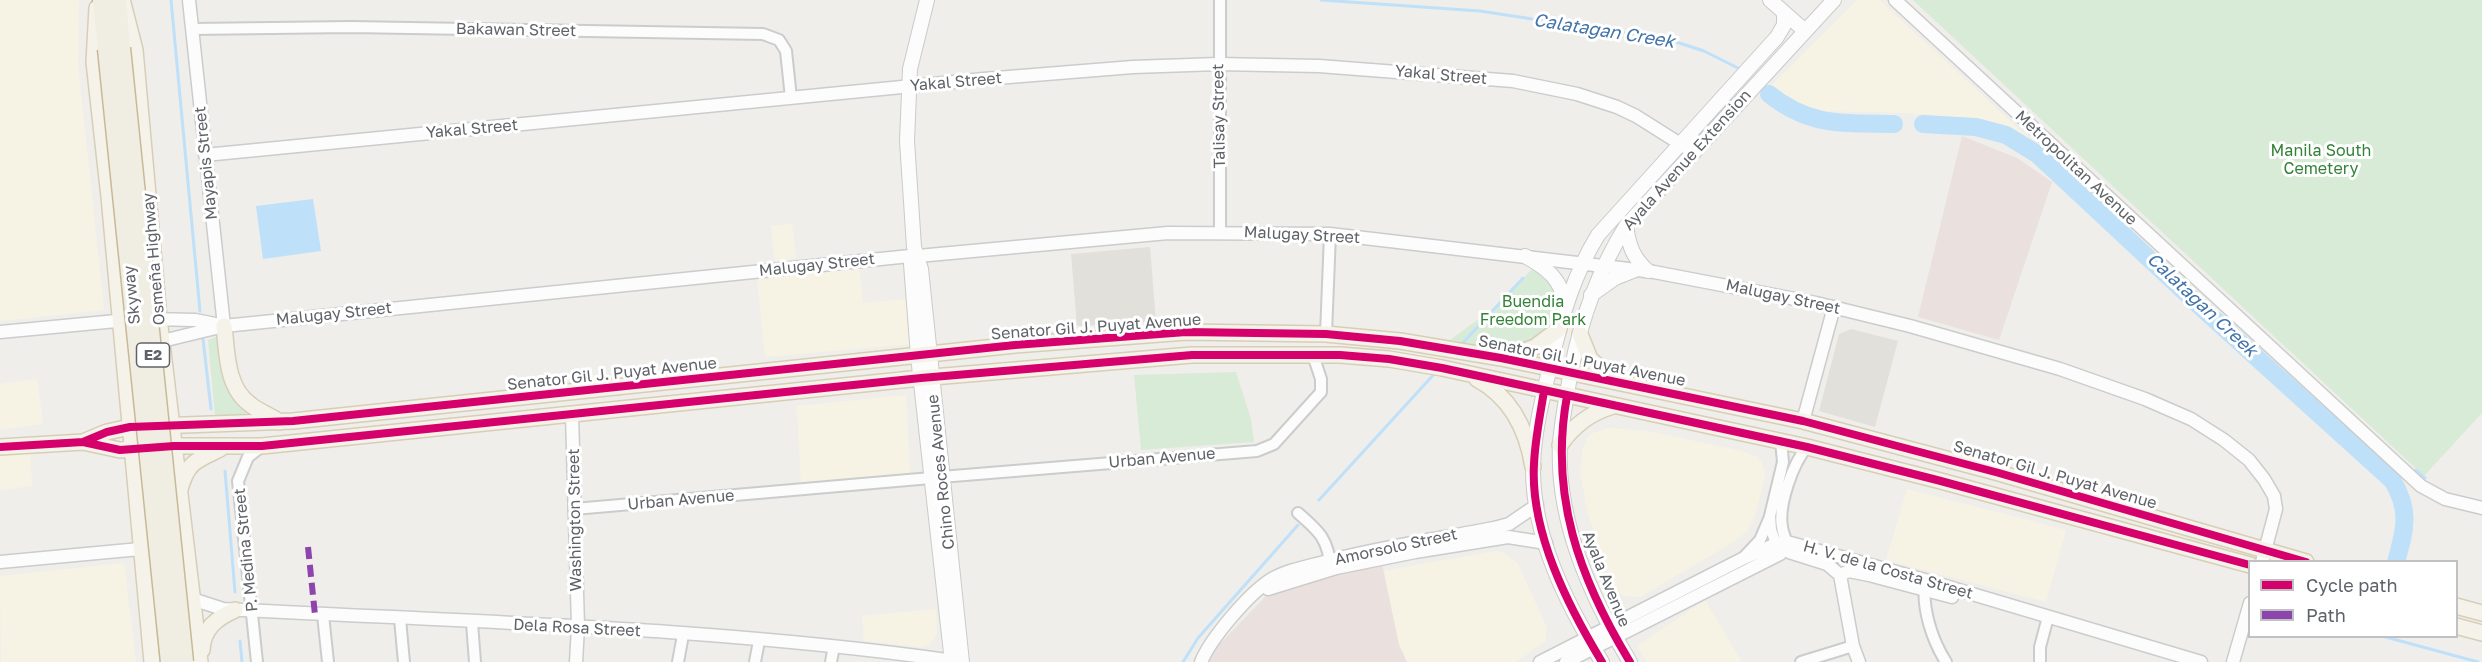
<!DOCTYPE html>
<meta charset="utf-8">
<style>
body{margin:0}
#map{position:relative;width:2482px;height:662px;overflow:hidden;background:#efeeea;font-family:"Golos Text",sans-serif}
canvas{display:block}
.legend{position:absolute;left:2248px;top:560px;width:210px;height:78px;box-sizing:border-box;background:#fff;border:2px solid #bfc1c3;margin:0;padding:8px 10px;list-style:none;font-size:18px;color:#5f6368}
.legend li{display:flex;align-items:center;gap:12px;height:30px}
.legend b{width:30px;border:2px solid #bfc1c3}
</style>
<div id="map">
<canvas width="2482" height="662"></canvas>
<ul class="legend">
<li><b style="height:8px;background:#d6006c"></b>Cycle path</li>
<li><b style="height:8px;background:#8e44ad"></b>Path</li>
</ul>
</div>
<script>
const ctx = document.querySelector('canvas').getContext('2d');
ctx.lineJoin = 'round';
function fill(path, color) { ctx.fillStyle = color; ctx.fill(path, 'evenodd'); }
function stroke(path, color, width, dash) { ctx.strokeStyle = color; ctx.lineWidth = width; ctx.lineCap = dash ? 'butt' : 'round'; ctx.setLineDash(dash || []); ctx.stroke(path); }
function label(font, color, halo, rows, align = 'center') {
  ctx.font = font + ' "Golos Text",sans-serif'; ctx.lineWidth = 6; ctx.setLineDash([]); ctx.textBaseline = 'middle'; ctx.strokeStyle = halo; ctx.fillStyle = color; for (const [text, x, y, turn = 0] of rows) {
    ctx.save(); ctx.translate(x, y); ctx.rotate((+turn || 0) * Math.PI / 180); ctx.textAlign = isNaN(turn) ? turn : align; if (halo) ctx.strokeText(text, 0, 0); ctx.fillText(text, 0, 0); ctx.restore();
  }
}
fill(new Path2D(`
 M0,0H79L78,65L104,310L0,321Z
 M1857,0H1879L2031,140L2029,142L2002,129L1965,118L1908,113L1825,111L1807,108L1787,100L1772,85Z
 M792,224L796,258L775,261L771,226Z
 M859,265L863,303L907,299L912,344L765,357L757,276Z
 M37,379L43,424L0,430V384Z
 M906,395L910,475L801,485L797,406Z
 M1608,428L1648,431L1742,451L1757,457L1762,463L1765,476L1756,512L1748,530L1735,541L1640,597L1623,596L1613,583L1603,561L1586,506L1581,474L1582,452L1587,438L1593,433Z
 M30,453L32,486L0,490V456Z
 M1907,489L2066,530L2046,602L1886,560Z
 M1495,551L1504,553L1518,564L1547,628L1545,641L1516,662H1407L1399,645L1383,571Z
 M124,563L136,662H1L0,576Z
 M1705,600L1742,662H1647L1637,646Z
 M936,609L937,635L929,644L922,647L864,641L862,616Z`), '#f7f3e4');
fill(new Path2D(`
 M1150,247L1156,322L1077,326L1071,254Z
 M1851,329L1898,341L1875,427L1819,411L1839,334Z`), '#e2e0da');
fill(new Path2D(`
 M1962,136L2017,158L2052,182L1999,340L1918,317Z
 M1382,563L1399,645L1407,662H1208L1212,652L1268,594L1289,582Z`), '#eae0de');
fill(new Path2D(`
 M1913,0H2482V413L2424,476Z
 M1536,265L1564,297L1559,328L1523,355L1450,340L1499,304Z
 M220,335L253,413L215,416L208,340Z
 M1236,372L1251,419L1254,442L1141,450L1134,375Z`), '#d8ebd6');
fill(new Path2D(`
 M313,199L321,251L263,259L256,206Z`), '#bfe0f9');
stroke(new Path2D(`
 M171,0L200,311
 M1321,0L1480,11L1670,40L1704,51L1738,68
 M1761,87L1769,94
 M203,339L211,409
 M1459,347L1523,278
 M2416,470L2425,478
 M225,471L235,592
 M1319,500L1436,372
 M2382,636L2478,662
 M240,641L242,662
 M1183,662L1198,638L1298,525`), '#bfe0f9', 3);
stroke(new Path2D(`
 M1769,94C1810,127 1843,123 1894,124
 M1923,124L1976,127L2006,135L2037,154L2204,310L2392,480C2411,510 2405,530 2396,562`), '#bfe0f9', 18);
const minor = new Path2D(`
 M1220,0V232
 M192,29L351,27L763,34L779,40L786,51L791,98
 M1326,334L1330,234
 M941,477L1257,451L1274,444L1321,392V379L1313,355
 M574,509L931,478
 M1298,513C1320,532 1328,539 1331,569
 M1789,549C1787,542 1783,534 1782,527C1778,505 1793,463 1807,447
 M1779,551L1771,530L1770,516L1783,462L1781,441
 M1745,556L1760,540L1769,519
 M1925,583C1922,609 1932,640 1946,662
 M323,615L328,662
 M400,619L404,662
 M472,623L475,662
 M257,662L238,481L248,457L262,446
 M678,662L683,635
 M755,662L759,641
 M831,662L834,646
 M1801,662L1853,646
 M2040,662V647L2048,617`);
const tertiary = new Path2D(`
 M189,0L224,326
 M1895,0L2421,486L2445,499L2482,508
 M205,155L984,79L1133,67L1218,64L1319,66L1513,81L1577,94L1617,107L1636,116L1693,152
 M918,256L1168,233L1330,234L1654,272L1816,303L1910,326L2060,369L2145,399L2191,419L2224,440L2249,460L2264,479L2274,496L2276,509L2262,562
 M150,319L195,320L220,325
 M0,332L127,320
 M154,343L224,326L910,256
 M572,414L578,627L576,662
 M1803,421L1834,307
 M1789,552L1827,564L1840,575
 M0,562L140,549
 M1840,575L1849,571L1869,575L1952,597
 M1840,575L1853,646L1859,662
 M1268,589L1336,568L1415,552L1508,537L1546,543
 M192,599L223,609C468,622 718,627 961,662
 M1201,662C1211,638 1249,593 1272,579C1287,570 1306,567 1324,562C1380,547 1437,539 1494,528L1509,524L1537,505
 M1540,662L1744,558L1776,544L1787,542L1925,580L2201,662
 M1566,662L1780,554
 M2233,662L2250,603`);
const secondary = new Path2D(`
 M927,0L910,69L907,141L914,247L921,269L962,662
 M1770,0L1804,30
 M1626,226C1629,246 1633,258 1648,271
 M1525,256C1547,268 1563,280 1565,307
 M911,264L918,356L952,662
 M1591,295L1615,278L1635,270
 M1602,662C1567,604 1532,537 1533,466C1534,431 1543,396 1551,363C1561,318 1574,274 1598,235L1777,37L1784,25V13
 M1630,662C1591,597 1556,521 1560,443C1562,419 1567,394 1571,371C1581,319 1598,271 1626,226L1834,0`);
const primary = new Path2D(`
 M123,3L135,50L159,318L200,662
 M97,8L94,62L109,197L152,662
 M224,326C227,352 226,388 251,405C260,412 271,416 280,422
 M1580,334L1590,359L1614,380
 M1504,358L1535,347L1559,329
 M1477,379C1511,397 1527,430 1533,467
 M83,442L107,432L130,427L293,421L1015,345L1186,332L1326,334L1400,341L1501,358L1803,421L1999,473L2306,562
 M1560,445C1574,425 1590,413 1613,406
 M0,447L83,442L120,450L174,446H262L921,378L1192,355H1340L1389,359L1442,368L1807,447L1937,480L2250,565
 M180,489C188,462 195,461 220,449
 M2456,606L2482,613
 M2456,626L2482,633
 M202,650C203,628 217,618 235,610`);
const motorway = new Path2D(`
 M102,0L107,49
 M117,0L121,48`);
stroke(minor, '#cbcccc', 14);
stroke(tertiary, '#cbcccc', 15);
stroke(secondary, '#cacacb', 16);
stroke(primary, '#d7ceb8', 18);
stroke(motorway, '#c8b996', 21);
stroke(minor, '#fdfcfc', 10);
stroke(tertiary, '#fdfcfc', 12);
stroke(secondary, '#fdfcfc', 14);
stroke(primary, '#f4f2e9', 15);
stroke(motorway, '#f0ede3', 18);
const motorwayBridge = new Path2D(`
 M121,48L184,662
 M107,49L170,662`);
stroke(motorwayBridge, '#c8b996', 21, []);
stroke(motorwayBridge, '#f0ede3', 18);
stroke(new Path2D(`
 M308,547L315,615`), '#8e44ad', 6, [12, 6]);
stroke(new Path2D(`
 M1544,391C1540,416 1535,440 1534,464C1530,532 1568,606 1602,662
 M1567,396C1549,495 1579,578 1630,662
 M83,442L107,432L130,427L293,421L1015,345L1186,332L1326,334L1400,341L1501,358L1803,421L1999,473L2306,562
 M0,447L83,442L120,450L174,446H262L921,378L1192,355H1340L1389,359L1442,368L1807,447L1937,480L2250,565`), '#d6006c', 8);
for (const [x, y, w] of [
 [153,355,33]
]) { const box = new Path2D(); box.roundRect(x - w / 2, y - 12, w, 24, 4.5); ctx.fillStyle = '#fff'; ctx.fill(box); stroke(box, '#5f6368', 1.5); }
label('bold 15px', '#5f6368', null, [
 ["E2",153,355]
]);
label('16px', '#5f6368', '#fff', [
 ["Bakawan Street",516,30,1],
 ["Yakal Street",1441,75,5],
 ["Yakal Street",956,82,-5],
 ["Talisay Street",1219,116,-91],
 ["Yakal Street",472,129,-5],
 ["Ayala Avenue Extension",1687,160,-48],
 ["Mayapis Street",206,163,-96],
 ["Metropolitan Avenue",2076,168,43],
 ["Malugay Street",1302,235,3],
 ["Osmeña Highway",154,259,-95],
 ["Malugay Street",817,265,-6],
 ["Skyway",132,295,-96],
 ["Malugay Street",1783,297,12],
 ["Malugay Street",334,314,-6],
 ["Senator Gil J. Puyat Avenue",1096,327,-4],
 ["Senator Gil J. Puyat Avenue",1582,361,11],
 ["Senator Gil J. Puyat Avenue",612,374,-6],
 ["Urban Avenue",1162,458,-5],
 ["Chino Roces Avenue",941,472,-96],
 ["Senator Gil J. Puyat Avenue",2055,475,16],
 ["Urban Avenue",681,500,-5],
 ["Washington Street",575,520,-91],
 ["Amorsolo Street",1396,547,-12],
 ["P. Medina Street",246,550,-96],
 ["H. V. de la Costa Street",1888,570,16],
 ["Ayala Avenue",1606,579,68],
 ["Dela Rosa Street",577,628,3]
]);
label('16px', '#348238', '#fff', [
 ["Manila South",2321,151],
 ["Cemetery",2321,169],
 ["Buendia",1533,302],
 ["Freedom Park",1533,320]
]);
label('italic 18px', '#4174aa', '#fff', [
 ["Calatagan Creek",1604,31,9],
 ["Calatagan Creek",2202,305,43]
]);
</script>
